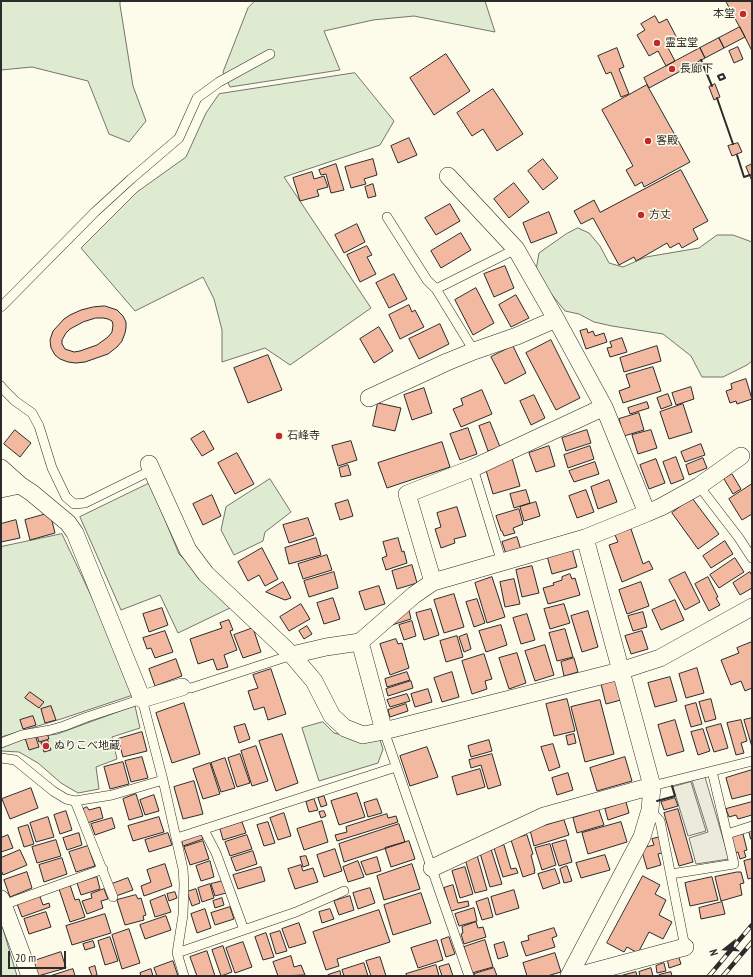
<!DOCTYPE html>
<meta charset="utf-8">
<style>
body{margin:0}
#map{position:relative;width:753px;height:977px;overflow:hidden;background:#fdfbea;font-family:"PT Sans Narrow",sans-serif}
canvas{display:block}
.frame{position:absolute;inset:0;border:2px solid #2b2b2b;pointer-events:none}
.north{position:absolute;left:705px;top:929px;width:40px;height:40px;-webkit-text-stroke:3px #fdfbea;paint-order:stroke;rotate:253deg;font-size:11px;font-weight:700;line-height:16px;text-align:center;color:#2b2b2b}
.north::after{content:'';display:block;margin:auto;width:14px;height:18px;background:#2b2b2b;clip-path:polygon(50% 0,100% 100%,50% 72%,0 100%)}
.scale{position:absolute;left:8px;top:951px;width:58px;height:18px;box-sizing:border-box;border:2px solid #2b2b2b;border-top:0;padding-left:5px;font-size:12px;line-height:14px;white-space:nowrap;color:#2b2b2b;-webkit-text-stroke:3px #fdfbea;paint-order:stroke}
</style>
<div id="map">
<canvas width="753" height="977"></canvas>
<div class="frame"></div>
<div class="north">N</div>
<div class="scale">20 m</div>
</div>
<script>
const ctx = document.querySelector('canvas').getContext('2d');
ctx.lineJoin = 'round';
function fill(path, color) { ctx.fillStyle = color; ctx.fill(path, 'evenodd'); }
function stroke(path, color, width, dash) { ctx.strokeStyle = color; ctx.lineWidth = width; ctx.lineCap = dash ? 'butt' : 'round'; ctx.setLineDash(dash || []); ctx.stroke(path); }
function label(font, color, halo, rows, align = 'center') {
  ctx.font = font + ' "PT Sans Narrow","Noto Sans JP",sans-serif'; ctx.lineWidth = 3; ctx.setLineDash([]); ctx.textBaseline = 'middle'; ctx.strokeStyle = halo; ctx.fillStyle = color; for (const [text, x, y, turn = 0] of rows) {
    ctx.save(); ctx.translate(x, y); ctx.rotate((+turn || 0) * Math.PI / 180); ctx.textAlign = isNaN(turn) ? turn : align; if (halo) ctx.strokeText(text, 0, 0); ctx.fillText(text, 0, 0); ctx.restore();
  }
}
const green = new Path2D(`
 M1,1H120V5L133,86L146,121L129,142L109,134L88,81L32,67L1,70Z
 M255,1H485L495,32L414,16L373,20L324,31L340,70L230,87L223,72L248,8Z
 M355,73L394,121L380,145L284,177L371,308L290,365L265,348L222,362V330L214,299L203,277L135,311L81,248L137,192L186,157L206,113L219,94Z
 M578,228L589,233L600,246L609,263L623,267L646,257L699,248L717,235H733L752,242V361L747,365L723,377H702L691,356L663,334L612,326L594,322L579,314L565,311L549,291L536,270L539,253L566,234Z
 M270,479L291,512L265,532L263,541L234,555L221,530L226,507Z
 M150,483L179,554L232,607L178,633L160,595L121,610L80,517Z
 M62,534L103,621L133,695L61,719L1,737V547Z
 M135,706L140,728L112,737L117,759L96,767L99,789L78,793L61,783L38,763L19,752L1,751V748L19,740L57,734Z
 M323,722L334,733L368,741L379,737L383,749L378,763L319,781L302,728Z
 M1,922L17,976H1Z`);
fill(green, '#deebd1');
stroke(green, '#74746e', 1);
const parking = new Path2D(`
 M705,777L729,859L696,864L689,838L708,832L692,781Z
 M691,782L706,831L688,836L673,787Z`);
fill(parking, '#eceadb');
stroke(parking, '#74746e', 1);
const building = new Path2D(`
 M726,1H752V51L745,37Z
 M655,16L659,23L667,19L678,40L667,46L675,61L666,66L658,51L649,56L637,35L645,30L641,24Z
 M740,27L745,37L724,48L719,38Z
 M719,38L724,48L705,58L700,48Z
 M738,47L743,59L734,63L729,51Z
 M617,48L624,67L619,69L629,94L621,97L611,72L606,74L598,56Z
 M700,48L705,58L649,88L644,78Z
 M446,54L470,91L434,115L410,78Z
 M715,84L720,97L714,100L709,87Z
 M647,85L690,162L644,187L642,182L635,186L626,170L633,166L602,110Z
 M493,89L523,134L497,151L483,129L472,136L457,113Z
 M409,138L417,155L398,163L391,146Z
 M738,143L742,152L732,156L728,146Z
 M373,159L377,175L364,179L366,184L351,188L345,167Z
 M543,159L558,178L543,190L528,171Z
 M336,164L344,190L331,193L326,174L321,175L319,170Z
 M752,164V181L746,167Z
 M681,170L708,221L693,229L698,239L682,248L679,243L670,248L667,243L636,261L634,257L619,265L593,218L581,224L574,211L594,200L600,212Z
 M312,172L314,179L324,176L328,187L317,190L319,196L300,201L293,178Z
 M514,183L529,202L509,218L494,199Z
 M373,184L376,196L368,198L365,187Z
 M450,204L460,221L436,235L425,218Z
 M549,212L557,233L531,243L523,223Z
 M357,224L365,242L344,253L335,235Z
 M461,233L471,250L441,268L431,251Z
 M367,246L372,255L367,257L376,274L360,282L347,255Z
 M505,266L514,288L494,297L484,274Z
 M394,274L407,299L389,308L376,283Z
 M476,288L494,323L473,335L455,300Z
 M516,295L529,318L511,327L499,305Z
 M409,305L412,312L415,310L424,327L400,339L389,315Z
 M105,306L117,310L123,316L126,322V328L125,333L122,341L117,347L108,354L85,362L76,363L68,362L60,359L55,355L51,348L50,340L53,331L64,319L70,315L81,310L93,307ZM96,318H103L108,319L112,321L113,325L112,332L108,337L97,345L80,351L74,352L65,349L62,344V340L66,333L70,329L83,322Z
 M440,324L449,344L419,359L409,339Z
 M379,327L393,351L374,363L360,339Z
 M587,329L588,333L593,331L595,336L604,333L607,342L586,349L580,331Z
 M622,338L627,352L610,357L607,348L612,347L610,342Z
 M551,340L580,398L556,410L526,353Z
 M513,346L526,373L505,384L491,357Z
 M657,346L661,361L624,372L620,358Z
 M268,355L282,390L248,403L234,368Z
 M653,367L661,391L623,403L619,391L630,387L626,375Z
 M746,379L752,399L737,404L736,401L730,403L726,391L732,389L731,384Z
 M691,387L694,399L676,405L672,393Z
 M424,388L432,413L412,420L404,395Z
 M482,390L492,414L461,427L453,409L463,405L461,399Z
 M668,394L672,405L661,409L657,398Z
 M534,395L545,418L531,425L520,401Z
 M647,402L649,408L630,414L628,408Z
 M378,403L401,408L395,431L373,426Z
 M683,404L692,432L669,439L660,412Z
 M639,413L644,430L624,436L619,419Z
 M490,422L500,447L488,451L479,426Z
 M468,428L477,454L460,460L450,434Z
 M15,430L31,443L20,457L4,444Z
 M587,430L591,443L566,451L562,438Z
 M651,430L657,448L638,454L632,435Z
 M204,431L214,449L202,456L191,439Z
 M351,441L357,460L338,466L332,446Z
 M442,442L450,467L387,488L378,463Z
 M701,444L705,455L685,462L681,452Z
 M549,446L555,466L536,472L529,453Z
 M590,446L594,459L568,468L564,455Z
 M237,453L254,484L235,494L218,463Z
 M676,457L684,479L671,484L663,462Z
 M512,458L520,486L493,494L485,467Z
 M703,458L707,468L689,475L686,465Z
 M656,459L665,483L649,489L640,465Z
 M595,462L599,474L574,482L569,471Z
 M348,465L351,475L341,477L339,468Z
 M732,474L741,489L733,494L724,479Z
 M609,480L617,502L598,509L591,487Z
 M752,484V514L742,520L729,499Z
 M526,490L530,503L514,508L510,494Z
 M586,490L594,512L577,518L569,496Z
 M212,495L221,516L203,525L193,504Z
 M692,498L719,534L698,549L672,513Z
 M348,500L353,516L340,520L335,504Z
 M536,502L540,516L524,521L520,507Z
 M457,507L466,536L454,539L455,543L441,548L435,529L441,527L437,513Z
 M519,509L523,524L513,528L515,533L504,536L502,531H501L496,516Z
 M50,513L55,533L30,540L25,520Z
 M308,518L314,535L289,543L283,525Z
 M16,520L20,538L1,542V524Z
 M631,529L643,564L649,561L653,569L622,582L609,545L618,542L615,535Z
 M517,537L521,550L506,554L502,542Z
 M316,538L321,555L289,564L285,548Z
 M398,538L402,552L404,551L407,563L386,570L382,558L387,556L383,542Z
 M725,541L733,554L711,568L703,556Z
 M262,548L278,579L265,586L259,575L248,581L238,562Z
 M572,549L577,567L552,574L547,556Z
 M327,555L332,570L303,579L298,564Z
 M735,558L744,572L719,588L710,575Z
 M412,565L417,583L397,589L392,571Z
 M532,566L539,593L522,597L516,570Z
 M334,572L338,588L309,597L304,581Z
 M685,572L700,602L685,610L669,580Z
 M750,572L752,576V588L740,595L733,583Z
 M570,574L572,579L575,578L580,595L548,604L543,588L554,585L553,583L562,580V577Z
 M492,577L505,617L487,623L475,583Z
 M708,577L718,597L716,598L720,605L709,611L695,584Z
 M514,579L520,604L505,607L500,582Z
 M283,582L291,598L285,600L266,592Z
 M641,582L649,606L627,614L619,590Z
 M379,586L385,604L365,610L359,592Z
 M454,594L464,627L444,633L434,600Z
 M333,598L340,619L324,624L317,603Z
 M477,599L485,623L474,627L466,602Z
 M675,600L684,620L661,630L652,610Z
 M301,604L310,619L289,631L280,617Z
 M564,604L570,623L550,629L544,609Z
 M162,608L168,625L149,632L143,614Z
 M431,609L439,635L424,640L416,613Z
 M409,610L411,619L392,625Z
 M588,611L598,647L582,652L571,616Z
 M643,612L647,627L633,631L628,616Z
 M527,614L535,640L521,644L513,618Z
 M229,620L233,630L230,631L237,650L224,655L228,667L217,670L213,659L198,664L190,639L222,628L220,623Z
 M412,621L416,636L404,640L399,625Z
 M501,625L507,645L486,652L479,631Z
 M307,626L312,634L304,639L299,631Z
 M253,628L261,652L243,658L234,635Z
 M565,629L573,657L557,661L549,633Z
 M165,631L173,652L155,658L151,648L147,649L143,638Z
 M642,631L648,649L631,654L625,636Z
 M467,634L471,649L464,652L459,637Z
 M457,636L463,657L446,662L440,641Z
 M396,639L398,644L402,643L409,668L390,675L380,644Z
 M752,642V688L745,691L741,681L731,685L721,660L739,653L737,648Z
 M545,645L554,675L535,681L525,651Z
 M517,653L526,683L509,689L499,658Z
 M484,654L492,679L485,681L487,689L472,694L462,661Z
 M574,658L578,672L564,676L561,662Z
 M176,659L182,676L155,686L149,669Z
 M697,668L704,693L686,698L679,674Z
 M271,669L286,714L268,720L264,707L254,710L248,691L258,688L253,675Z
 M407,672L410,680L387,687L385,679Z
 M452,672L459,697L442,702L434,678Z
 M670,677L677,701L655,707L648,683Z
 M615,680L621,700L606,704L601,684Z
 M411,681L413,688L388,696L386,689Z
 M428,689L432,702L415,707L411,694Z
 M30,692L44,702L39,708L25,698Z
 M407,694L410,701L390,707L387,700Z
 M567,699L575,731L554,736L546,704Z
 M711,699L716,719L705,722L699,702Z
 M600,700L614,754L585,762L571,707Z
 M184,703L200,754L172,763L156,713Z
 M696,703L702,724L691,727L685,706Z
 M406,704L408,711L390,717L388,710Z
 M51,706L56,720L45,723L41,709Z
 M33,716L36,725L23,729L20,720Z
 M752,718V747L744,720Z
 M675,720L684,751L667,756L658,725Z
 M741,720L747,741L741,743L744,753L736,755L727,723Z
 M245,724L250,739L239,743L234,727Z
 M721,724L728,748L714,752L706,728Z
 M703,729L710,751L698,755L691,732Z
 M142,732L147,751L123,757L118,739Z
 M47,733L49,739L39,742L37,735Z
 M282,734L298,783L276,791L259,741Z
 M574,734L576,743L568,745L566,736Z
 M35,735L39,747L29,750L25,738Z
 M489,740L492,751L471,757L468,746Z
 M48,741L51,750L44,752L41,743Z
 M553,744L560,767L549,771L541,747Z
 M256,746L268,781L252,786L241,751Z
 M427,747L438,777L410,786L400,756Z
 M240,754L250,783L237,787L228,758Z
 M492,754L501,785L488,789L481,765L471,768L469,760Z
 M142,757L148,778L131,782L125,761Z
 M625,757L632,781L597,791L590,768Z
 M225,758L235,788L221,792L211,763Z
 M123,762L129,784L110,789L104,767Z
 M210,763L220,794L203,799L193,769Z
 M480,769L485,787L457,795L452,777Z
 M752,770V794L732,799L726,778Z
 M568,773L573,790L557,795L552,778Z
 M194,781L203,814L183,819L174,787Z
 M31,788L38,808L10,819L2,799Z
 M357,793L365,817L339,825L331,801Z
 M136,794L143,816L129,820L123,799Z
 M154,795L159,811L145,815L140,800Z
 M324,796L327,805L321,807L318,798Z
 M675,798L678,806L664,810L661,802Z
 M314,799L318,810L309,812L306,802Z
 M377,799L382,813L368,817L364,803Z
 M626,802L629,813L608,820L605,809Z
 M752,802V815L738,819L736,815L729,817L726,809Z
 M87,807L89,810L100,807L103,818L87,823L83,809Z
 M678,809L693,862L679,866L664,813Z
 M599,810L604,825L577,833L573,818Z
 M66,811L72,830L60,834L54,815Z
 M324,811L326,816L321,818L319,812Z
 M284,813L291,836L278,840L270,818Z
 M387,814L388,818L396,816L398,822L337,841L335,835L347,832L346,827Z
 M48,817L54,837L36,842L30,823Z
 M159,817L164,832L133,841L128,826Z
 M112,818L115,828L95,835L91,824Z
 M564,820L569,835L534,846L530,830Z
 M322,821L328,842L304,850L297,829Z
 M242,822L246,833L223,840L220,829Z
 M268,822L275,843L264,846L257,825Z
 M621,822L627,842L588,854L582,833Z
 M399,824L405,842L344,862L339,844Z
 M28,825L34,844L24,847L18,828Z
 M749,831H752V839H751Z
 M79,833L82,845L67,850L63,838Z
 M168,833L172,845L149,852L145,840Z
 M201,833L203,839L183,846L181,839Z
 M743,834L747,850L744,851L746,857L740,859L738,852L734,853L731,837Z
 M8,835L13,848L1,852V838Z
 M247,835L252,849L230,856L225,842Z
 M527,835L533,854L531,855L535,871H534L535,873L523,877L511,840Z
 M660,837L665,852L658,854L661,865L647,869L641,848L654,845L652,839Z
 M56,840L61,856L37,863L32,847Z
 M566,840L572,862L559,866L552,844Z
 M203,841L209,859L190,865L184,847Z
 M409,841L415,859L391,867L385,848Z
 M550,844L556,865L542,870L535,848Z
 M504,845L511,869L516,868L518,873L503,877L494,848Z
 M88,846L95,866L76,872L69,852Z
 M335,849L342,871L324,877L317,855Z
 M491,849L502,884L490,887L480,853Z
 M20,850L27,865L3,875L1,870V858Z
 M253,851L257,864L236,871L231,858Z
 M477,855L487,890L475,893L465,859Z
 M605,855L610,870L581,878L576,863Z
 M306,856L309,865L303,867L300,857Z
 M377,857L381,871L366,875L361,862Z
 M62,858L67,874L44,882L39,865Z
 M752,859V878L748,879L744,861Z
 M210,861L214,877L201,881L196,866Z
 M358,861L364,877L348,882L343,867Z
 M165,864L172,886L144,896L141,886L151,882L147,870Z
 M412,864L420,889L384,900L377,876Z
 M301,865L303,871L313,868L318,882L295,889L288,869Z
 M567,866L572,881L564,883L560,869Z
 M261,867L265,881L238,889L233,875Z
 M465,867L473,894L460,898L452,871Z
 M555,869L560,883L543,889L538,874Z
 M27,872L32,888L10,897L4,880Z
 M737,872H741L744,883L740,884L742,895L721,901L715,877Z
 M643,876L660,885L655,894L666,900L659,915L672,922L663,939L649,932L638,953L627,947L624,952L607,943Z
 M97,877L100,889L81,895L77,883Z
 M712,877L718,900L690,906L685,883Z
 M128,878L133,890L116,896L112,884Z
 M223,881L226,893L215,896L211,884Z
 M210,884L214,898L202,902L198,888Z
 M70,885L75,900L79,899L85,917L70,922L59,889Z
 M453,885L458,903L468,901L469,906L451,911L444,888Z
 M370,888L375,903L358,909L353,893Z
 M104,889L108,899L101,901L103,908L87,914L82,901L92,898L91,894Z
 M196,889L200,903L192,906L187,892Z
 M514,890L519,908L496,915L491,897Z
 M175,892L177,898L169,901L167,894Z
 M421,893L431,923L393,935L384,905Z
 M39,894L43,905L49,903L50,907L22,917L16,901Z
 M136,895L138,899L141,898L146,915L143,916L144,920L125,925L117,900Z
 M165,895L171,912L155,917L150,901Z
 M350,896L354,910L339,915L334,901Z
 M222,898L224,905L215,908L213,901Z
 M488,898L493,917L482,920L476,902Z
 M722,902L725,914L701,919L699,908Z
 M230,907L234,919L215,925L211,913Z
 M474,908L477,921L459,926L455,914Z
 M205,909L211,928L197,933L191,914Z
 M330,909L334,919L322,923L319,912Z
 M379,910L390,942L337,959L339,966L326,970L313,932Z
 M46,912L51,927L29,934L24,919Z
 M105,914L111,933L72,945L66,926Z
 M166,916L171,930L145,939L140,925Z
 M476,922L478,928L483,927L486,937L464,944L461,934L463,933L462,927Z
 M299,923L306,943L289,948L282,929Z
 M554,928L557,936L552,938L555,947L526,956L521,942L529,940L528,936Z
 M129,929L140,963L122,969L112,935Z
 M280,931L287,951L276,954L270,934Z
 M266,933L274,957L263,960L255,937Z
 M110,937L118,961L105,965L98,941Z
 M449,937L455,954L446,957L441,940Z
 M437,940L443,960L418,968L411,948Z
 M485,940L493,967L472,973L464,947Z
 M93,941L95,947L85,950L83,944Z
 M243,942L252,967L235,973L226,948Z
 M504,942L508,956L498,959L494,945Z
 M223,946L232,972L221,976L212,950Z
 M207,951L215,976H197L190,957Z
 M61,952L66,968L38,976L34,961Z
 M555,953L561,972L547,976H527L523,963Z
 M678,955L681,964L669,968L667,958Z
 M291,956L294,967L301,965L305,975L278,976L273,962Z
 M380,957L386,976H371L366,961Z
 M173,961L178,976H157L154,968Z
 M364,963L368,976H344L342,970Z
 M664,963L666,971L657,973L656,966Z
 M449,964L453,976H442L439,967Z
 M436,965L439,976H407L406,974Z
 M95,966L97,975L92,976L89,968Z
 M494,968L497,976H475L474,974Z
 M651,968L653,976H640L639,972Z
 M73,969L75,976H50Z
 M151,969L153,976H141L140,973Z
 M340,971L341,976H328V975Z
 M636,972L637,976H620Z
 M671,972L672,976H659V975Z`);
fill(building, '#f2b8a0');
stroke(building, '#2b2b2b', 1);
const lane = new Path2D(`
 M387,217L427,280L436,289L474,351
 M436,289L516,249
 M1,307L95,212L131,179L179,138L197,98L219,82L270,54
 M1,386L3,389L15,401L32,413L39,426L52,468L66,497L74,504L85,503L152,470
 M473,468L502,563
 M699,486L739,538L752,558
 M182,687L191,688L292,655
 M384,731L469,976
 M1,743L22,735L50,730L64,726L87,717L142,699L163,780L183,869L184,884L183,915L177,953L184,976
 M1,758L15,760L53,791L66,799L75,801L112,795L163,780
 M652,786L752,761
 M75,801L113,897
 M650,810L660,821L685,947
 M204,830L216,853L244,930
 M727,834L752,826
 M177,838L396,767
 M671,874L734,864L712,771
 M3,905L103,869
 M177,953L296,912L344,891`);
const street = new Path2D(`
 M369,398L447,362L474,351L517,336L556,319
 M149,464L188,550L206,574L292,655L314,681L332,716L345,728L363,735L384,731L620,671L660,658L752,607
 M1,468L20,485L32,493L68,523L75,533L142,699L182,687
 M1,489L20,485
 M647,513L661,507L699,486L741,456
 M433,582L407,494L473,468L604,407
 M360,642L384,731
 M292,655L326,647L360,642L414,595L433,582L585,538L647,513L604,407L556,319L516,249L448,176
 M432,868L544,816L652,786
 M1,899L30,976
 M569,976L642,837L650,810L652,786L585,538
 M577,976L685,947`);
stroke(lane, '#2b2b2b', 10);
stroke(street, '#2b2b2b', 18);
stroke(lane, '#fdfbea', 9);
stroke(street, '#fdfbea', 17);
const rail = new Path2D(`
 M709,976L752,925
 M723,976L752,942`);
stroke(rail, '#2b2b2b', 4.5);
stroke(rail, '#fdfbea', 3, [9]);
stroke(new Path2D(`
 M701,60L712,86
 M723,74L725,78L720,80L718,76Z
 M717,98L733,144
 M737,155L744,177L750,175
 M657,801L675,796L672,786`), '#2b2b2b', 2);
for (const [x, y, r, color] of [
 [743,14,4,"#c62828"],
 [657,43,4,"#c62828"],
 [672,69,4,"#c62828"],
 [648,141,4,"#c62828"],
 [641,215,4,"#c62828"],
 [279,436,4,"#c62828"],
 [46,746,4,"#c62828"]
]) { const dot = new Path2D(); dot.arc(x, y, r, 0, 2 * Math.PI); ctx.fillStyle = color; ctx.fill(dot); stroke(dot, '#fdfbea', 1.5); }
label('11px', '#2b2b2b', '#fdfbea', [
 ["本堂",735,14,"right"],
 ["霊宝堂",665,43],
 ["長廊下",680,69],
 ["客殿",656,141],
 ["方丈",649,215],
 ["石峰寺",287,436],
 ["ぬりこべ地蔵",54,746]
], 'left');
</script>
